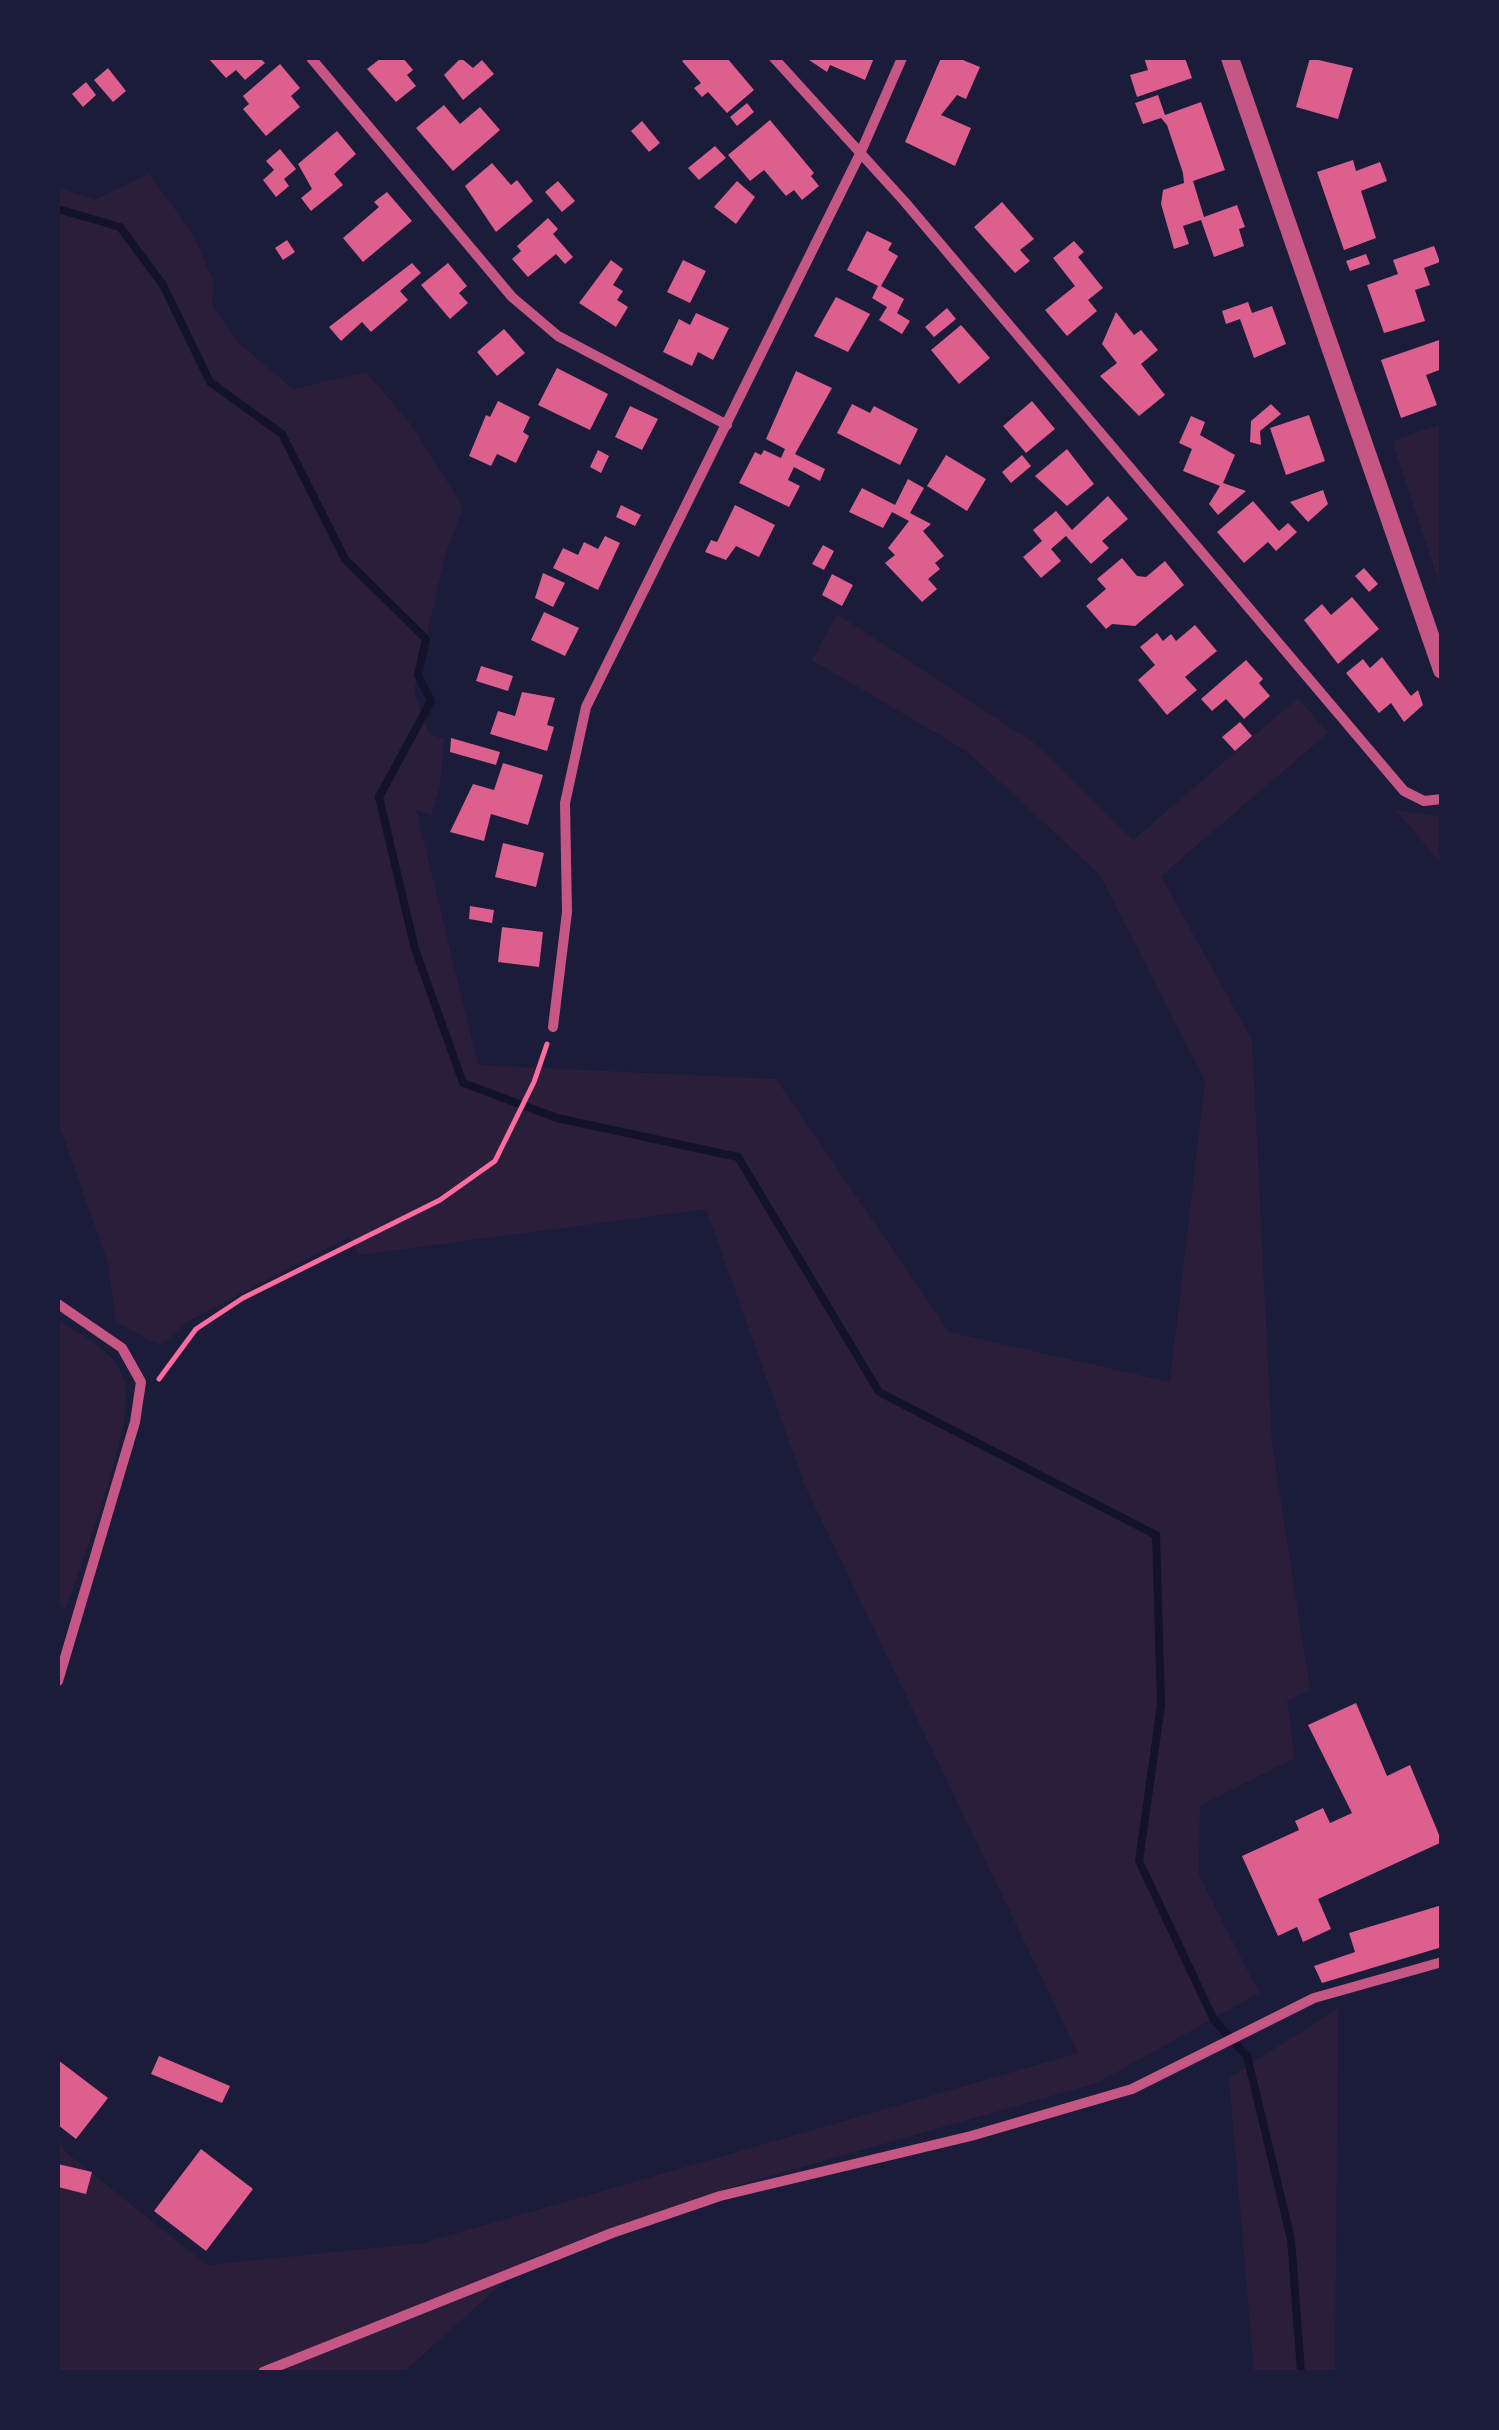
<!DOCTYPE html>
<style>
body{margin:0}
#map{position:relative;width:1499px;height:2430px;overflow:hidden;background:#1b1b3a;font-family:"Titillium Web",sans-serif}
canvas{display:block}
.frame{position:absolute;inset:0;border:60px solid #1b1b3a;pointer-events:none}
</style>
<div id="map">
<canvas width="1499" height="2430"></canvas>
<div class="frame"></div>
</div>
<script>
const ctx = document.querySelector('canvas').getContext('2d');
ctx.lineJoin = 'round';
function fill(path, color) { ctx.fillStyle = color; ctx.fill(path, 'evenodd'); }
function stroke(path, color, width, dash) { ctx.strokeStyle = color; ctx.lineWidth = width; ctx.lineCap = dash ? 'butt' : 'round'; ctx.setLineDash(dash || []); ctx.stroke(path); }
fill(new Path2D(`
 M149,174L191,231L214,282L212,305L239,343L293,389L366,372L410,423L463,507L445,556L414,691L429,734L444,739L440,785L431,816L416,809L478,1065L776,1079L949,1332L1170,1382L1205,1081L1100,875L968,752L812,660L837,614L1039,746L1133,840L1298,698L1328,733L1161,876L1252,1040L1272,1444L1310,1690L1287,1701L1295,1758L1200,1806L1199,1875L1259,1993L1097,2083L725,2189L529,2259L404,2372H58V2131L64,2151L207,2265L423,2243L1078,2053L805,1486L706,1209L359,1255L349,1237L187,1322L160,1346L116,1322L108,1263L58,1122V187L94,200Z
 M1441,424H1442L1441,588L1392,441Z
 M1396,810L1441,817V864Z
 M58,1321C82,1334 119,1353 125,1383C135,1426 81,1562 66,1609L58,1605Z
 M1338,2008L1335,2372H1254L1229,2078Z`), '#2a1e3b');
stroke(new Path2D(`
 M58,209L120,227L163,285L210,382L282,434L345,559L426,639L418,675L431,701L379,797L415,949L463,1083L557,1118L738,1157L879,1392L1156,1535L1161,1705L1139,1861L1214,2020L1247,2056L1291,2239L1301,2372`), '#12122b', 8);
fill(new Path2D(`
 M208,58H260L265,63L245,80L236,70L226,78Z
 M381,58H403L413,70L407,75L416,86L396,102L367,69Z
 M461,58L473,68L482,60L494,74L463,100L444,75Z
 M687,58H727L754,90L727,113L708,92L702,97L694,88L701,83L682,61Z
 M806,58H874L865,80L830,65L827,72Z
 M941,58H958L980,67L966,99L957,95L941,115L971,128L955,166L905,142Z
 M1144,58H1185L1192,78L1137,97L1130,75L1148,70Z
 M1310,58L1353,68L1338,119L1296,107Z
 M280,64L300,88L291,96L300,107L266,136L243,109L249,104L243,96Z
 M108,68L126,91L113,102L94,80Z
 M86,82L96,95L83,107L72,94Z
 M1158,95L1165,115L1201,102L1225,170L1193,181L1204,217L1237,205L1245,227L1239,229L1244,246L1214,257L1201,220L1183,226L1189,244L1174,249L1161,204L1163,190L1184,183L1183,173L1167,125L1161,118L1143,124L1135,103Z
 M747,103L754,112L737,126L730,117Z
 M444,105L460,124L480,107L500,130L453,171L416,128Z
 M770,120L814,173L811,176L819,186L802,200L794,190L786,196L764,170L750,181L728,155Z
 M642,121L660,143L649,152L631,131Z
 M337,131L356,154L334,174L343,185L311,211L301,198L312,189L298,164Z
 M715,146L726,158L699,180L688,168Z
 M280,149L296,169L284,179L289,186L276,197L263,180L274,170L266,161Z
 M1353,160L1356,171L1380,162L1387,181L1361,191L1376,238L1344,250L1317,172Z
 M492,163L511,185L517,180L533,201L496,232L465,186Z
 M558,181L575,201L562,212L545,192Z
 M737,181L755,197L736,224L714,207Z
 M387,192L412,221L363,262L343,238L379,207L374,202Z
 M1002,202L1034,239L1020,250L1030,261L1015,273L974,227Z
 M548,218L558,229L553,234L573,257L565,264L556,254L528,277L512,259L521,251L517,246Z
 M867,231L892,243L888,250L898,256L881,286L904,299L897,313L910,321L902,334L879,320L887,307L872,298L878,286L847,270Z
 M287,240L295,252L283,260L275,248Z
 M1074,241L1084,252L1078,257L1103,288L1088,300L1097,311L1067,336L1045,310L1075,286L1053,258Z
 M1434,246L1440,262L1424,268L1430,285L1415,290L1425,321L1384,333L1367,285L1398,274L1393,260Z
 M1366,254L1370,264L1350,271L1346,261Z
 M611,260L623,269L613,285L623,291L617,300L628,307L616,327L579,303Z
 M683,260L706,271L690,303L667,292Z
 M412,263L421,273L400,291L408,300L371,332L362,322L341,341L329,327Z
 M448,263L467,286L459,293L468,303L450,319L421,285Z
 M836,297L870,314L848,352L814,336Z
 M1248,302L1252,313L1272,306L1286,344L1254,358L1240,319L1226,324L1222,311Z
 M947,308L956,319L934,337L925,327Z
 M1116,312L1134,335L1141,330L1158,350L1141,364L1165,395L1139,416L1100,376L1117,363L1102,344Z
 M696,313L729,328L713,360L698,352L692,366L663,352L679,319L690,325Z
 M961,325L990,358L959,384L931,350Z
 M504,329L525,353L497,376L477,352Z
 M1442,339V369L1426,375L1437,405L1401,418L1381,360Z
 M557,368L608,394L590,430L538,405Z
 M796,371L832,388L795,454L825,469L820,481L794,467L788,480L800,486L789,507L739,483L755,452L761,455L764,450L781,458L785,449L766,439Z
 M498,401L530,417L523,432L529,436L516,463L497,454L491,466L469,456L486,415L490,417Z
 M1032,401L1055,429L1026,453L1003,426Z
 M852,404L870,413L874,406L918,429L900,465L837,433Z
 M1271,404L1281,414L1260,431L1261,445L1250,442L1251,421Z
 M630,406L658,419L642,450L615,437Z
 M1309,415L1325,461L1286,475L1270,428Z
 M1191,416L1205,422L1200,435L1235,455L1223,483L1246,491L1218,515L1209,504L1220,486L1183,471L1192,449L1179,443Z
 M1067,449L1094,484L1067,506L1035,476Z
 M598,450L609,456L601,473L590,467Z
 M946,455L986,479L967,511L927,486Z
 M1022,455L1031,466L1011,483L1002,472Z
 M908,479L924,488L910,513L931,524L923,531L944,556L935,563L940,569L928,579L937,589L922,602L885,563L895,555L888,548L909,521L892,512L883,528L849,512L862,488L895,505Z
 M1323,490L1328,504L1308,522L1290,502Z
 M1108,496L1128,519L1102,541L1109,548L1091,564L1066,536L1051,549L1061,561L1041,578L1023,557L1042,541L1033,530L1056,511L1072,530Z
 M1253,501L1279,531L1288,523L1297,532L1276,551L1268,542L1244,563L1217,532Z
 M621,505L641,515L635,526L616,517Z
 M735,505L775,525L759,557L736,546L726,560L705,552L711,540L717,542Z
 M605,536L620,543L598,590L553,568L563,548L578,555L584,542L598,549Z
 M823,545L834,551L824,570L812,564Z
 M1122,558L1137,576L1146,577L1165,561L1184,585L1135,626L1112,624L1106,629L1086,606L1106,589L1097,579Z
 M1364,568L1378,584L1369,592L1355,576Z
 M543,573L565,583L553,607L535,598Z
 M832,574L853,585L842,606L822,595Z
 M1352,597L1379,629L1338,664L1304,620L1322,604L1331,615Z
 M544,612L579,628L565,656L531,640Z
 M1195,625L1217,651L1185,677L1197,690L1167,715L1138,680L1155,665L1140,647L1157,633L1163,641L1171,634L1176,641Z
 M1382,657L1411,696L1418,690L1423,705L1404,722L1391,703L1379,713L1346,673L1363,659L1370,668Z
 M1246,660L1263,679L1259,683L1270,696L1244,719L1226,699L1212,711L1201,699Z
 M481,666L513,676L508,691L476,681Z
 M522,692L555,698L547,725L554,727L547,751L490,734L498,711L515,716Z
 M1240,722L1252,736L1235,751L1222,737Z
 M451,738L500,752L496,765L450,752Z
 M503,763L543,775L528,825L491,814L484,841L450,832L473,784L494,790Z
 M503,843L544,853L536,887L495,877Z
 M470,906L494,910L492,923L469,919Z
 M502,927L543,932L539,967L498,962Z
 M1356,1703L1387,1776L1410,1765L1442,1842L1318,1899L1331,1929L1303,1942L1297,1927L1278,1936L1242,1856L1299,1830L1295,1821L1323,1808L1330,1823L1352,1813L1308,1725Z
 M1442,1905V1947L1322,1983L1314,1966L1355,1952L1349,1933Z
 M159,2056L230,2086L222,2103L151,2074Z
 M58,2060L108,2098L76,2139L58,2125Z
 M201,2149L253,2189L206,2251L154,2211Z
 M58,2164L92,2172L86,2194L58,2187Z`), '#dd5f8e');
stroke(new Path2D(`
 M159,1379L196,1329L243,1298L440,1200L495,1161L534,1082L547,1044`), '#ff6b9d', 5);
stroke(new Path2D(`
 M311,58L512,297L558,336L727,425
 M774,58L904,201L1404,791L1424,801L1442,799
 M553,1027L567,912L565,803L586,707L859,156L902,58
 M58,1304L122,1348L141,1382L135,1422L58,1681
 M263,2372L612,2233L720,2196L971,2136L1132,2089L1314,1998L1442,1962`), '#c65784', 10);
stroke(new Path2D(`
 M1230,58L1442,670`), '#c65784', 18);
</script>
